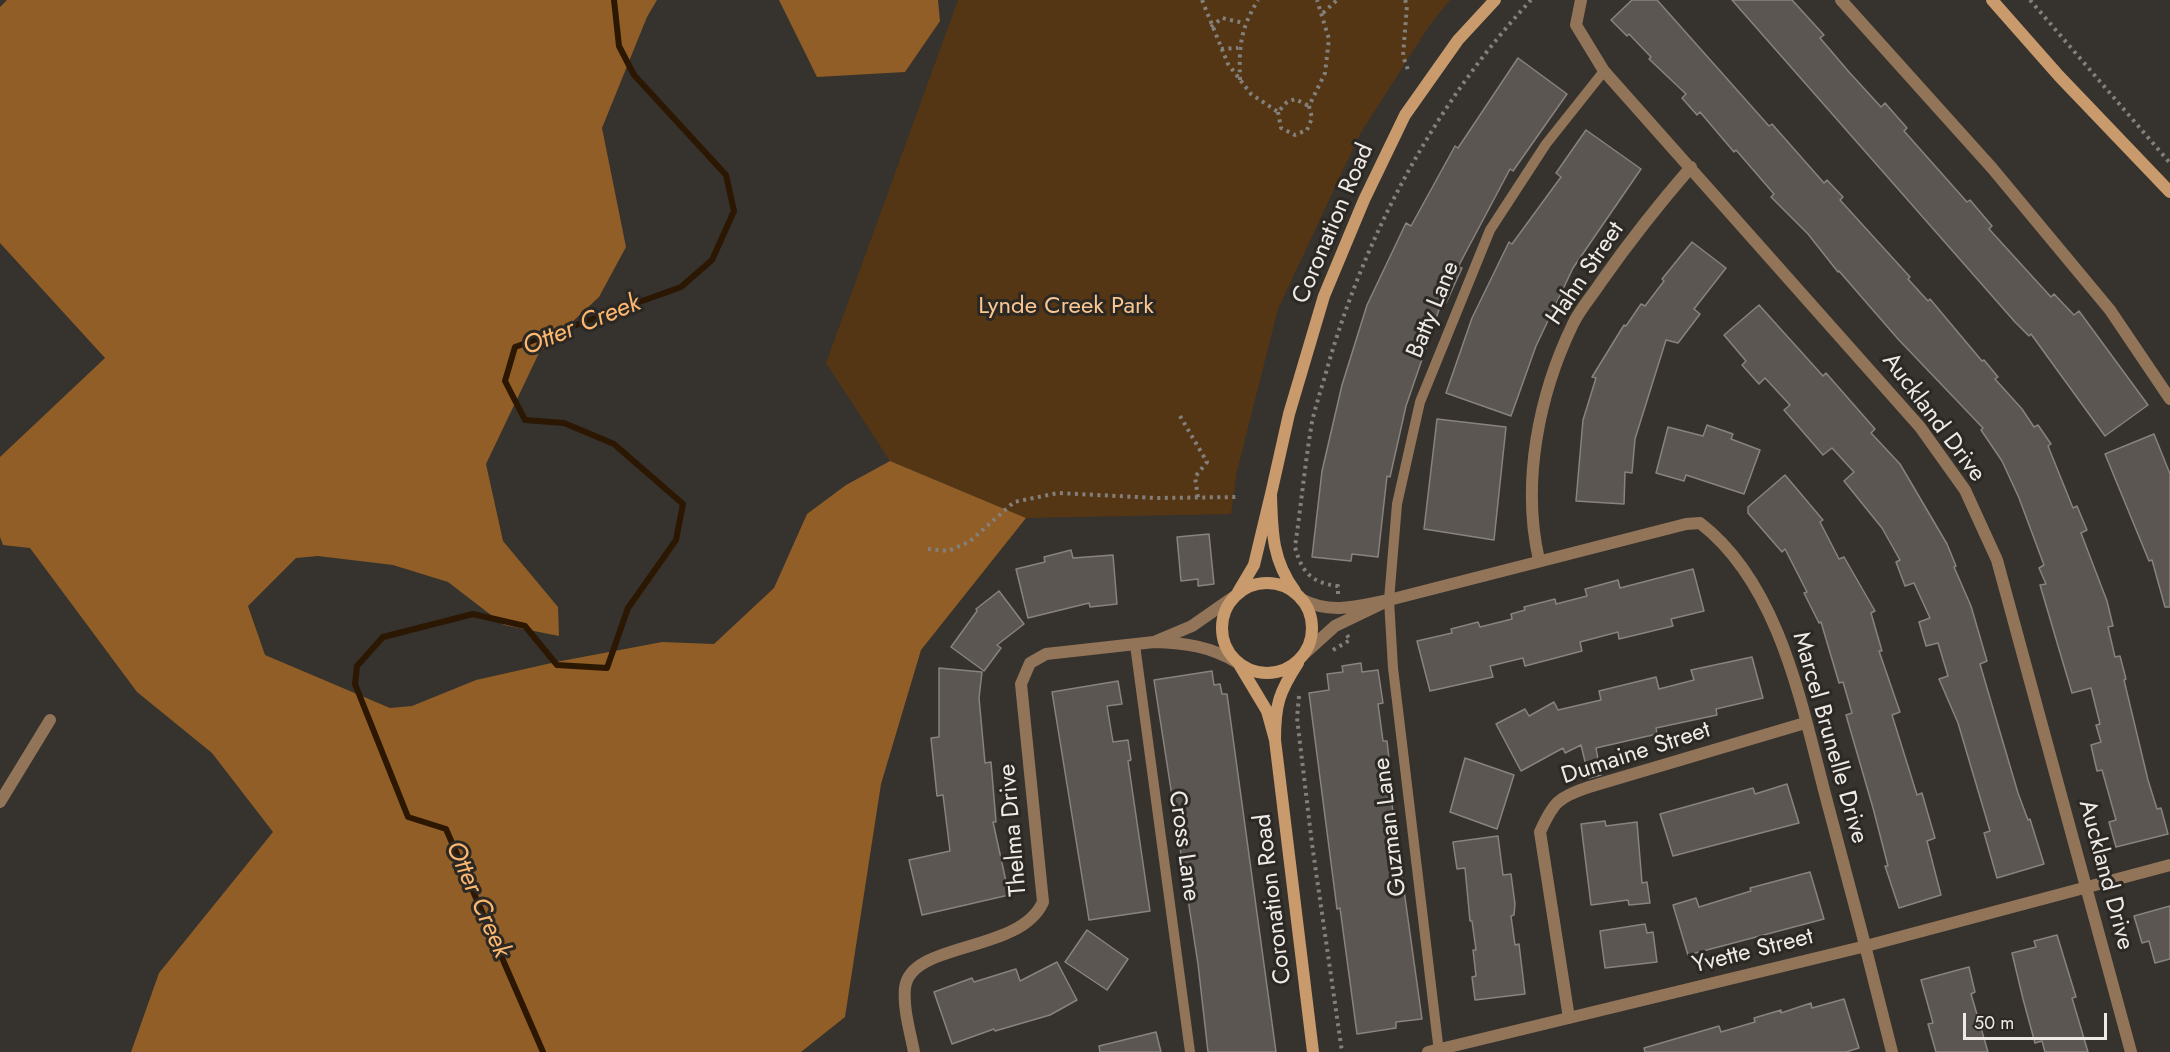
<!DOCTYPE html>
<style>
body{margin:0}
#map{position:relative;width:2170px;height:1052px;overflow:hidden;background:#36322e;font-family:Jost,sans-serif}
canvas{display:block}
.scale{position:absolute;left:1963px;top:1013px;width:144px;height:27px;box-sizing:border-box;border:3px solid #edeae7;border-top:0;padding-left:8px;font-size:18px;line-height:21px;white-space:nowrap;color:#edeae7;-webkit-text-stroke:4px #2c2824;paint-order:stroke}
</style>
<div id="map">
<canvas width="2170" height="1052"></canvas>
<div class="scale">50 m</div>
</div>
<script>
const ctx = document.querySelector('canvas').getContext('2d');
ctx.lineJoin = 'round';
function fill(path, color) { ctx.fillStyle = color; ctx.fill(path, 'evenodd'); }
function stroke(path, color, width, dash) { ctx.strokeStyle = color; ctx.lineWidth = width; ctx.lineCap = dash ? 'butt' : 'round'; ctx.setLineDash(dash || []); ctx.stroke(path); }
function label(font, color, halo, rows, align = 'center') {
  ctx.font = font + ' Jost,sans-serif'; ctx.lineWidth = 6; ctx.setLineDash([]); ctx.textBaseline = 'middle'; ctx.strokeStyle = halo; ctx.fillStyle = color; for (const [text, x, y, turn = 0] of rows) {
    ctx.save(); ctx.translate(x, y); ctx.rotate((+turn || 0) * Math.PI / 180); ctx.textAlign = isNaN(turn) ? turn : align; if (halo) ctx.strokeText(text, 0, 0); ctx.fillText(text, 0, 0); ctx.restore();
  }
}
fill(new Path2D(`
 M958,0H1450L1429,26L1360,134L1278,309L1237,471L1231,514L1026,518L890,461L826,363Z`), '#553614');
fill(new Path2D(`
 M7,0H657L647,17L602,128L626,247L599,297L539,353L486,464L503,541L558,607L559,636L504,625L448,582L393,565L318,556L296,558L248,606L265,655L390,708L412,706L476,680L556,662L662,642L714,644L774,588L807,514L846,485L890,461L1026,518L921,650L881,784L845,1017L801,1052H131L159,973L273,832L212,753L137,692L30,548L3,545L0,537V457L105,358L0,243V7Z
 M779,0H938L940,21L905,72L817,77Z`), '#905e26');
stroke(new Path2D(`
 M543,1052L446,829L408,817L355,684L357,666L383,637L473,614L525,626L557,665L607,668L628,608L676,540L683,504L614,444L564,423L525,420L505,381L515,347L681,287L712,260L734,211L726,175L634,75L619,46L614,0`), '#2c1702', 6);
const building = new Path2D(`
 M1632,0H1657L1769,126L1772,124L1824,183L1827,180L1843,197L1840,200L1910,277L1908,279L1928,301L1930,299L1982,361L1984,360L1998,377L1995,379L2022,409L2034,427L2038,425L2051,444L2048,446L2073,508L2077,506L2087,530L2081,533L2107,601L2113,626L2108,627L2115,657L2120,656L2126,679L2124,680L2148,780L2157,809L2161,808L2168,834L2116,847L2109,822L2116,820L2102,770L2097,771L2091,745L2101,742L2096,725L2100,724L2091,688L2072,693L2040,585L2046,584L2039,568L2044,565L2019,498L2002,461L1981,430L1983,428L1898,339L1839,271L1838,272L1808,234L1771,197L1774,194L1736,150L1734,152L1700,112L1697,115L1682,98L1686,94L1649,59L1651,57L1629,34L1627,36L1611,20Z
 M1732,0H1792L1824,35L1820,38L1849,72L1881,107L1885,103L1907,128L1904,131L1967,202L1970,200L1992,226L1989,229L2051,297L2054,294L2074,315L2079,311L2148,405L2105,436L2031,334L2029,336L2015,322Z
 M1518,58L1567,94L1513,171L1510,169L1458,267L1462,268L1446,303L1442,301L1406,406L1390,477L1387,476L1378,557L1352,554L1351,561L1312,557L1322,471L1342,385L1367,305L1406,223L1411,226L1455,146L1458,148Z
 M1586,130L1641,169L1573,268L1536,346L1511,416L1446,393L1472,318L1509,242L1512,244L1561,177L1556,173Z
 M1692,242L1726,268L1694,309L1700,314L1678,343L1666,340L1635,439L1632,473L1625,472L1624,504L1576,501L1583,420L1596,378L1592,377L1624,325L1626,326L1641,304L1645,306L1664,281L1662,279Z
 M1759,305L1823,376L1826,373L1875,429L1871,433L1900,464L1947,544L1956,566L1954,567L1971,606L1987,661L1980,664L1987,688L2018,793L2028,820L2030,819L2044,864L1997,878L1984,833L1990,831L1958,723L1939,679L1948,676L1938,643L1926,646L1919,622L1930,618L1914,583L1905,586L1896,562L1900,560L1882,528L1844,481L1854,472L1832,448L1823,455L1784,410L1790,405L1765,378L1759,384L1742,365L1746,361L1724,335Z
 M1437,419L1506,427L1494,540L1424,529Z
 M1707,425L1733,434L1731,439L1760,450L1744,494L1686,475L1684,481L1656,473L1668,427L1703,436Z
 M2154,434L2170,474V607H2165L2152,560L2149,561L2105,454Z
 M1785,475L1823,520L1820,522L1839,559L1844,557L1875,611L1871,613L1882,651H1879L1900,712L1892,715L1917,795L1922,793L1928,814L1935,838L1927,841L1941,895L1899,908L1885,866H1888L1873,808L1846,715L1852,713L1843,682L1839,683L1821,622L1819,623L1804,593L1807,592L1785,549L1782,552L1748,513V507Z
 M1209,534L1214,584L1198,586V579L1181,581L1177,537Z
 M1071,550L1073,558L1113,555L1117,604L1090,607L1089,603L1028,618L1016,569L1045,562L1044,557Z
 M1693,569L1704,611L1671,619L1673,626L1619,639L1618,632L1580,642L1582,651L1525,666L1523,658L1490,666L1493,677L1430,691L1417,641L1452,633L1451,629L1478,622L1480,627L1512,619L1511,614L1525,610L1524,607L1555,599L1556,604L1587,596L1585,589L1618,580L1620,588Z
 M999,591L1024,624L997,645L1001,648L984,671L951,647L977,611L976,609Z
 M1752,657L1763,698L1716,709L1717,715L1656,728L1657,734L1596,748L1601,775L1589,778L1581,745L1565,753L1563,748L1521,771L1496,724L1525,709L1529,716L1554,702L1558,710L1601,700L1599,691L1656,677L1659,689L1694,680L1691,670Z
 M1361,663L1362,672L1378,670L1383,703L1378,704L1383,741H1387L1391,776H1388L1422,1019L1396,1022V1028L1357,1034L1340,908L1337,909L1309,693L1329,690L1327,674L1343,672L1342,666Z
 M939,668L982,672L979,698L985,763L991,762L996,822H993L1009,895L922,915L909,860L950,851L943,795L937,796L931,738L939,737Z
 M1212,671L1214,685L1220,684L1222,694H1227L1276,1052H1208L1198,964L1154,680Z
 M1118,681L1122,704L1107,706L1113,742L1128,740L1131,760L1128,761L1150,911L1089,920L1052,692Z
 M1465,758L1514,775L1497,829L1450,812Z
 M1787,784L1799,823L1673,856L1660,814L1753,788L1755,794Z
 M1605,821L1606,826L1637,822L1642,883L1647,882L1650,903L1629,905L1628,900L1591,905L1581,824Z
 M1498,836L1503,875L1511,874L1515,904L1514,915L1511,916L1515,945L1519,944L1525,994L1475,1000L1472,977L1476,976L1473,950H1476L1472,921H1470L1465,868L1457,869L1453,842Z
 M1810,872L1824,919L1688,955L1673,905L1696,898L1699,907L1751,891L1750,888Z
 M2170,906V959L2155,963L2149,941L2142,943L2134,916Z
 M1645,924L1647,933L1653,932L1657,962L1605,968L1600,931Z
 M1087,930L1128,959L1107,990L1065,962Z
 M2057,935L2076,997L2072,998L2088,1052H2045L2042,1041L2035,1043L2023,999L2012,953L2036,947L2034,941Z
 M1057,962L1077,1000L1050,1015L995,1031L994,1029L952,1044L934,992L972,978L974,982L1016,969L1020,981Z
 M1969,967L1975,992L1971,994L1988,1052H1936L1928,1024L1933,1023L1921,980Z
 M1844,999L1859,1048L1846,1052H1645L1644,1048L1719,1026L1721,1032L1755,1022L1754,1018L1781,1010V1013L1811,1003L1812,1008Z
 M1156,1032L1161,1052H1100L1099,1046Z`);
fill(building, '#5b5651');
stroke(building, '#88837e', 1.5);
stroke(new Path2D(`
 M1202,0L1228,64L1251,94L1278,112L1287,102L1295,99L1309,106
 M1405,0L1407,5L1403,56L1408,70
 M2030,0L2170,163
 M1323,13L1337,0
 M1211,27L1222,18L1244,23
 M1221,49L1238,48
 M1240,80C1239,46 1240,30 1258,0
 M1278,112L1281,128L1295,135L1307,130L1312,118L1309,106L1325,73L1329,39L1317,0
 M1180,416L1207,462L1195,477L1198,498
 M928,549L948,551L969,542L1014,502L1058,493L1157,498L1239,497
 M1338,594V586C1312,583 1302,573 1295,547C1301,506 1305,463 1312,422C1316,404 1322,387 1327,369C1365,235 1436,102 1531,0
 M1333,650L1350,640L1347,635
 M1299,696L1297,718L1312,844L1342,1052`), '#83807c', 4, [3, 4.5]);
stroke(new Path2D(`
 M1135,645L1190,1052
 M1439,1052L1393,668L1389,600L1397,504L1420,402L1490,230L1546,144L1604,71`), '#927559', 10);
stroke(new Path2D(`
 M1581,0L1576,25L1604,71L1920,427L1965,490L1997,560L2131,1052
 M1841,0L1992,168L2110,310L2170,399
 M1539,560C1521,482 1539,394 1573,324C1580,309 1592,296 1601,282C1629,242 1659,204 1691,167
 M1235,596L1192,626L1154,642C1185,643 1210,646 1238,663
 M1301,599C1331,615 1358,606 1389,600L1335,626L1304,654
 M1389,600L1686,524L1700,523C1783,587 1803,714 1829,809C1851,890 1872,971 1892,1052
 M0,802L50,720
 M1569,1018L1540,832C1553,803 1558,797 1589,787L1805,723
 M914,1052C910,1031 903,1009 905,988C910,941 1020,954 1043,902L1021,684L1030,663L1046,654L1154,642
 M1428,1052L1866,946L2170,865`), '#927559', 12);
stroke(new Path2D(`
 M1992,0L2059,76L2170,192
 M1271,494L1289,414L1324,296L1364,200L1405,115L1458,40L1495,0
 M1222 628a45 45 0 1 1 90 0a45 45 0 1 1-90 0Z
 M1238,592L1254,565L1271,494C1272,531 1272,560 1295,591
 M1240,666L1267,711L1275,740C1275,705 1279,692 1298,663
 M1275,740L1313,1052`), '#c89a6c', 12);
label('24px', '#edeae7', '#2c2824', [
 ["Coronation Road",1334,224,-67],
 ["Hahn Street",1586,274,-56],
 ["Batty Lane",1434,310,-68],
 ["Auckland Drive",1933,418,53],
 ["Marcel Brunelle Drive",1829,738,74],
 ["Dumaine Street",1636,754,-18],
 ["Guzman Lane",1391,827,-97],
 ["Thelma Drive",1014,830,-95],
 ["Cross Lane",1183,846,82],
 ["Auckland Drive",2105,875,75],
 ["Coronation Road",1274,899,-97],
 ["Yvette Street",1753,952,-14]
]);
label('24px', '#f9c590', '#2c2824', [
 ["Lynde Creek Park",1066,307]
]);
label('italic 26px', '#fdb76f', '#2c2824', [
 ["Otter Creek",582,326,-22],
 ["Otter Creek",477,900,66]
]);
</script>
